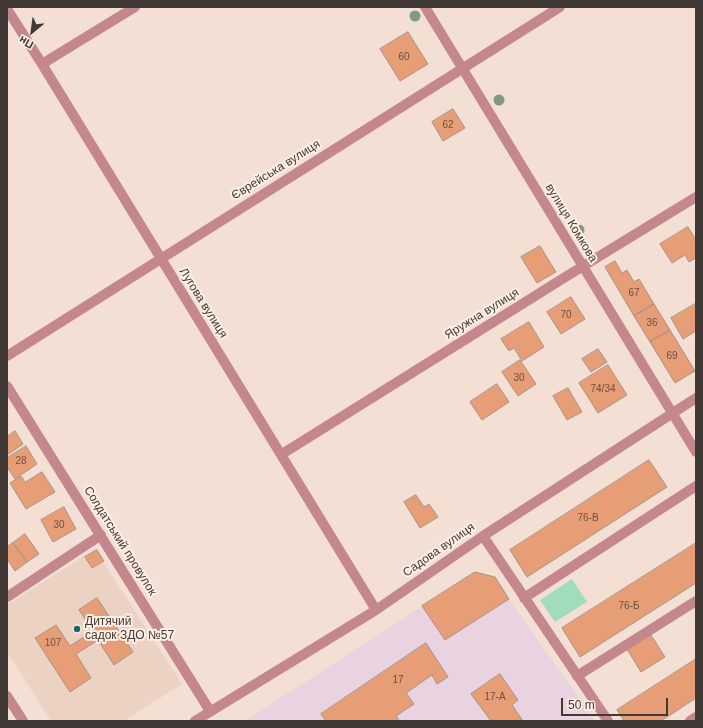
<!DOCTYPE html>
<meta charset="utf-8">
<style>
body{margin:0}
#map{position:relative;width:703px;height:728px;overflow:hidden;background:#f4dfd5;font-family:Helvetica,sans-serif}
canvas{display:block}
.frame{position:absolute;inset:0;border:8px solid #413935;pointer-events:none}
.north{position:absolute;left:12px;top:12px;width:40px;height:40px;-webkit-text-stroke:3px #feeee5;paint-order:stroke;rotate:209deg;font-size:11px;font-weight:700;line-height:16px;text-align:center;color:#413935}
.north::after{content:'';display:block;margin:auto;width:14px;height:18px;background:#413935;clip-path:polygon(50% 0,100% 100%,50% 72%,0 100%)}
.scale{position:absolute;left:561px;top:698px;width:107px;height:18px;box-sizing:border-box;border:2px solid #413935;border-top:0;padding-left:5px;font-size:12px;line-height:14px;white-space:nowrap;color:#413935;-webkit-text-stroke:3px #feeee5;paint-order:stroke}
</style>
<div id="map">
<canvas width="703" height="728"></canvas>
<div class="frame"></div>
<div class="north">Пн</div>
<div class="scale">50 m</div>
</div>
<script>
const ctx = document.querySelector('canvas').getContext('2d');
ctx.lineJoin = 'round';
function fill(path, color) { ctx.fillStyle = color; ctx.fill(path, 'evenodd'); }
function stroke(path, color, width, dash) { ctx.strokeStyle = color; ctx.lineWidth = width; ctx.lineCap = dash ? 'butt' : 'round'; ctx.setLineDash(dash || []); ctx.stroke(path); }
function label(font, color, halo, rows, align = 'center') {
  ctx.font = font + ' Helvetica,sans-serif'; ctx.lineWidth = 4; ctx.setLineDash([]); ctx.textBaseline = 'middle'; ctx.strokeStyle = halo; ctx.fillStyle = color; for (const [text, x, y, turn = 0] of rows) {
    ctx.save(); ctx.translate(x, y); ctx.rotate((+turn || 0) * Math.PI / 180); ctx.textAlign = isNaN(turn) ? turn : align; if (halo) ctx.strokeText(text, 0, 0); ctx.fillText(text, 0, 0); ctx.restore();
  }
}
fill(new Path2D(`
 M475,572L495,577L509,599L595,721H245Z`), '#e9d3e1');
fill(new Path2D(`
 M95,549L182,684L124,721H51L7,652V605Z`), '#ecd2c3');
fill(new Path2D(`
 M572,579L587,602L555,622L540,600Z`), '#a1dcbd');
const building = new Path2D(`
 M408,32L428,64L400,81L380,49Z
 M453,109L465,128L443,141L432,122Z
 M688,227L696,240V258L689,262L685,255L672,263L660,244Z
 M540,246L556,272L537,283L521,257Z
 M615,261L622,273L627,270L634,282L639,279L654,304L634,316L605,267Z
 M571,297L585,319L561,334L547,312Z
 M654,304L670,330L650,342L634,316Z
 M695,304L696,306V331L683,339L671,318Z
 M529,322L544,347L522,361L514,348L509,351L501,339Z
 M670,330L695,371L675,383L650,342Z
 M598,349L607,362L591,372L582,359Z
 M520,360L536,384L518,396L502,372Z
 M608,365L627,395L598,413L579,383Z
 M497,384L509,402L482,420L470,402Z
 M568,388L582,412L567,420L553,396Z
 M15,431L23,444L7,455V437Z
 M26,446L37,464L15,479L7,467V458Z
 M649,460L667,487L527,577L510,550Z
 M42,472L55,492L26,509L10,483L21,476L25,482Z
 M416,495L424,507L429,504L438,517L420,528L404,502Z
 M64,507L76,529L53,542L41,520Z
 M25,534L39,554L27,562L13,543Z
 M13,543L27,562L15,571L7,559V547Z
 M696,543V583L580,657L562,628Z
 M97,550L104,561L92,568L85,557Z
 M475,572L495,577L509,599L445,640L422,606Z
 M97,598L133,652L114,665L98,640L76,654L91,678L70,692L35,638L56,625L70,646L93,631L79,610Z
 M651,635L665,657L641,672L627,649Z
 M426,643L448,677L437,684L432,675L406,693L414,704L396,716L399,720L397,721H326L321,714Z
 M696,659V698L661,721H624L617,710Z
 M500,674L518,700L512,705L523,721H491L471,694Z`);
fill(building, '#e79d76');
stroke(building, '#a69389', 1);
stroke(new Path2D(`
 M425,7L696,452
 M7,9L42,64L376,610
 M42,64L135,7
 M7,356C191,239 375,122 560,7
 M7,386L210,711
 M282,454L567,276L696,197
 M483,536L608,721
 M7,597L101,535
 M524,598L696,486
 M577,676L696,601
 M7,696L23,721
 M195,721L376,610L483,536L696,398
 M690,721L696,717`), '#c3878c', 10);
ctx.fillStyle = '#819a87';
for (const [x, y] of [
 [415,16],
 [499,100],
 [579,230]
]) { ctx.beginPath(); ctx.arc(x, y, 5.5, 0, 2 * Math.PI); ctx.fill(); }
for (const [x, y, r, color] of [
 [77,629,4,"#206576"]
]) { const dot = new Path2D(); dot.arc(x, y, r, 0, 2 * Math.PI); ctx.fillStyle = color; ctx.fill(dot); stroke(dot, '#feeee5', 1.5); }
label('10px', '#6a5245', null, [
 ["60",404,57],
 ["62",448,125],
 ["67",634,293],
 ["70",566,315],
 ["36",652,323],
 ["69",672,356],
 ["30",519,378],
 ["74/34",603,389],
 ["28",21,461],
 ["76-В",588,518],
 ["30",59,525],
 ["76-Б",629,606],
 ["107",53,643],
 ["17",398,680],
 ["17-А",495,697]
]);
label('12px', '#413935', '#feeee5', [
 ["Єврейська вулиця",276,170,-32],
 ["вулиця Комкова",571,223,59],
 ["Лугова вулиця",203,303,58],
 ["Яружна вулиця",482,314,-32],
 ["Солдатський провулок",120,541,58],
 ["Садова вулиця",439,550,-35]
]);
label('12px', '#413935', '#feeee5', [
 ["Дитячий",85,622],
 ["садок ЗДО №57",85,636]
], 'left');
</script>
